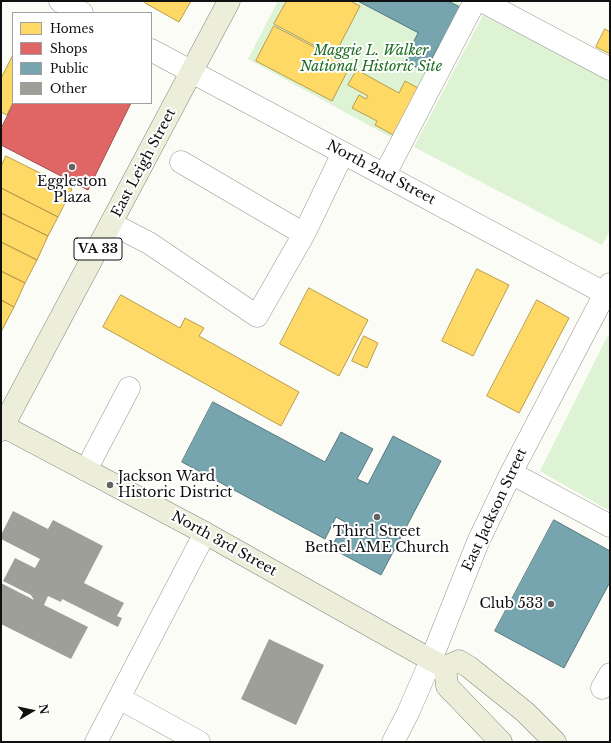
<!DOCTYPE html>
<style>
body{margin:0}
#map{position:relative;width:611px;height:743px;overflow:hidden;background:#fbfcf5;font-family:"Libre Baskerville",serif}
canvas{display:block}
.frame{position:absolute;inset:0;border:2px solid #101010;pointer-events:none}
.legend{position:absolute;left:12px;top:12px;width:140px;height:92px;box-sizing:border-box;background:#fff;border:1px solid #9f9f9f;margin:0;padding:5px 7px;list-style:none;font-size:12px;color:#101010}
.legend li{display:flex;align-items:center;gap:8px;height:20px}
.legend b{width:20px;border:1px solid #9f9f9f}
.north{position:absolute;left:12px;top:691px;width:40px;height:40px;-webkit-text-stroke:3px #fff;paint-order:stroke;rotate:81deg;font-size:11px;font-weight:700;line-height:16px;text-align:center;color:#101010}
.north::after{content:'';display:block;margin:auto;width:14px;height:18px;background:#101010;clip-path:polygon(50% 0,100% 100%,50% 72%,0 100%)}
</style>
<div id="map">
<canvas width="611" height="743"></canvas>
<div class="frame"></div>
<ul class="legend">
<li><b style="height:11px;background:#ffd966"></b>Homes</li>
<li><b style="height:11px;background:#e06666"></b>Shops</li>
<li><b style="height:11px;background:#76a5af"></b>Public</li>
<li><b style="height:11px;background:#9f9f9a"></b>Other</li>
</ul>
<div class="north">N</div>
</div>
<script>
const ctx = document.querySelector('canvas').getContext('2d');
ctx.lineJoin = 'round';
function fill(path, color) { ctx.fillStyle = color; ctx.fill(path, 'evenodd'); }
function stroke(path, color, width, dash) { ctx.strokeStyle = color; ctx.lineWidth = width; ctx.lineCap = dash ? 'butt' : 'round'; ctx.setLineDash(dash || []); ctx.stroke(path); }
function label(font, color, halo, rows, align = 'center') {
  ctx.font = font + ' "Libre Baskerville",serif'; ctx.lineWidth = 4; ctx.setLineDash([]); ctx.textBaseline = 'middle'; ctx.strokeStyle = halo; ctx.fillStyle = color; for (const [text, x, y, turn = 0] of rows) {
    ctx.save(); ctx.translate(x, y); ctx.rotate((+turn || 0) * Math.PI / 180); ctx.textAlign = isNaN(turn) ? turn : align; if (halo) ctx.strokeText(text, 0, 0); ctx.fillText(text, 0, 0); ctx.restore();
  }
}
fill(new Path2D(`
 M278,1H455L465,6L394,139L248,59Z
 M483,15L610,81V231L602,245L414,147Z
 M608,335H610V511L540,471Z`), '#def3d4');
const homes = new Path2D(`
 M146,1H191L179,22L145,3Z
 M287,1H350L360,6L334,56L274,24Z
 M274,26L350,66L332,101L256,61Z
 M605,29L610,32V54L596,47Z
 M13,55V102L7,115L1,112V79Z
 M357,70L399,93L405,81L420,89L395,136L375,125L377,121L352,108L359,95L366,99L368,96L348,85Z
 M6,156L72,189L58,217L1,188V167Z
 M1,188L58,217L48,236L1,213Z
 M1,213L48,236L37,260L1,242Z
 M1,242L37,260L25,283L1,271Z
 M477,269L509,285L473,356L442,341Z
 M1,271L25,283L14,307L1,300Z
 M309,288L368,320L339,376L280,344Z
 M121,295L180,328L185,318L204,328L199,336L299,392L281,426L103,327Z
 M1,300L14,307L1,332Z
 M537,300L569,318L519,413L487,396Z
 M364,336L378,343L367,368L352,361Z`);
fill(homes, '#ffd966');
stroke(homes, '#b79d4c', 1);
const shops = new Path2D(`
 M14,103H131L88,190L1,145V129Z`);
fill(shops, '#e06666');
stroke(shops, '#a24c4c', 1);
const public = new Path2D(`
 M358,1H448L464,9L444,47L439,45L425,72L404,61L418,33Z
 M213,402L325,462L341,432L373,449L357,479L368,484L393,436L441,461L381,575L331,548L345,522L336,517L325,539L182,462Z
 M554,520L610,551V582L564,668L495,631Z`);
fill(public, '#76a5af');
stroke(public, '#57787f', 1);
fill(new Path2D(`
 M13,511L48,529L53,520L103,546L84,583L124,603L117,616L122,618L118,627L62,599L61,602L48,596L44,605L88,627L71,659L1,624V583L34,600L31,595L3,581L15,558L35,568L40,559L1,539V535Z
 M269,639L324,665L296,725L241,699Z`), '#9f9f9a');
const minor = new Path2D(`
 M60,1L82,13
 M482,1L610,69
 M151,50L610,296
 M181,162L304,234
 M385,174L475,1
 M112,224L149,243L257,316L304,234L343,153
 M86,470L129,388
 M511,473L610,526
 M602,688L610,674
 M119,698L199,742
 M96,742L205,533
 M393,742L408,713L431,660L478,542L511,473L610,284`);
const major = new Path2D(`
 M1,425L205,533L431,660L445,667L459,661L469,667L525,712L555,742
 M1,430L229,1
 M445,667L447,686L501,742`);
stroke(minor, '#969693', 23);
stroke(major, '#838480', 23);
stroke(minor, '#fefffe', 22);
stroke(major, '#edeed9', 22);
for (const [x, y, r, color] of [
 [72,167,4,"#626360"],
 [110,485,4,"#626360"],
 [377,517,4,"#626360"],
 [551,604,4,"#626360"]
]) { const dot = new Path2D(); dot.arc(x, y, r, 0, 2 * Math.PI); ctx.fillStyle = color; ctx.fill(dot); stroke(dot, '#fff', 1.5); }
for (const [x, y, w] of [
 [98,249,48]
]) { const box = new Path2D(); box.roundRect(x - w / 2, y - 11, w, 22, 3); ctx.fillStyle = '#fff'; ctx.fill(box); stroke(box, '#101010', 1); }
label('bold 13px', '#101010', null, [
 ["VA 33",98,249]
]);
label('italic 14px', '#1b6c20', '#fff', [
 ["Maggie L. Walker",371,51],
 ["National Historic Site",371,67]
]);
label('14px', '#101010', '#fff', [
 ["East Leigh Street",144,163,-62],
 ["North 2nd Street",381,173,28],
 ["East Jackson Street",495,510,-65],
 ["North 3rd Street",224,544,29]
]);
label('14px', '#101010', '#fff', [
 ["Eggleston",72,182],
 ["Plaza",72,198],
 ["Jackson Ward",118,477,"left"],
 ["Historic District",118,493,"left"],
 ["Third Street",377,532],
 ["Bethel AME Church",377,548],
 ["Club 533",543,604,"right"]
]);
</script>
